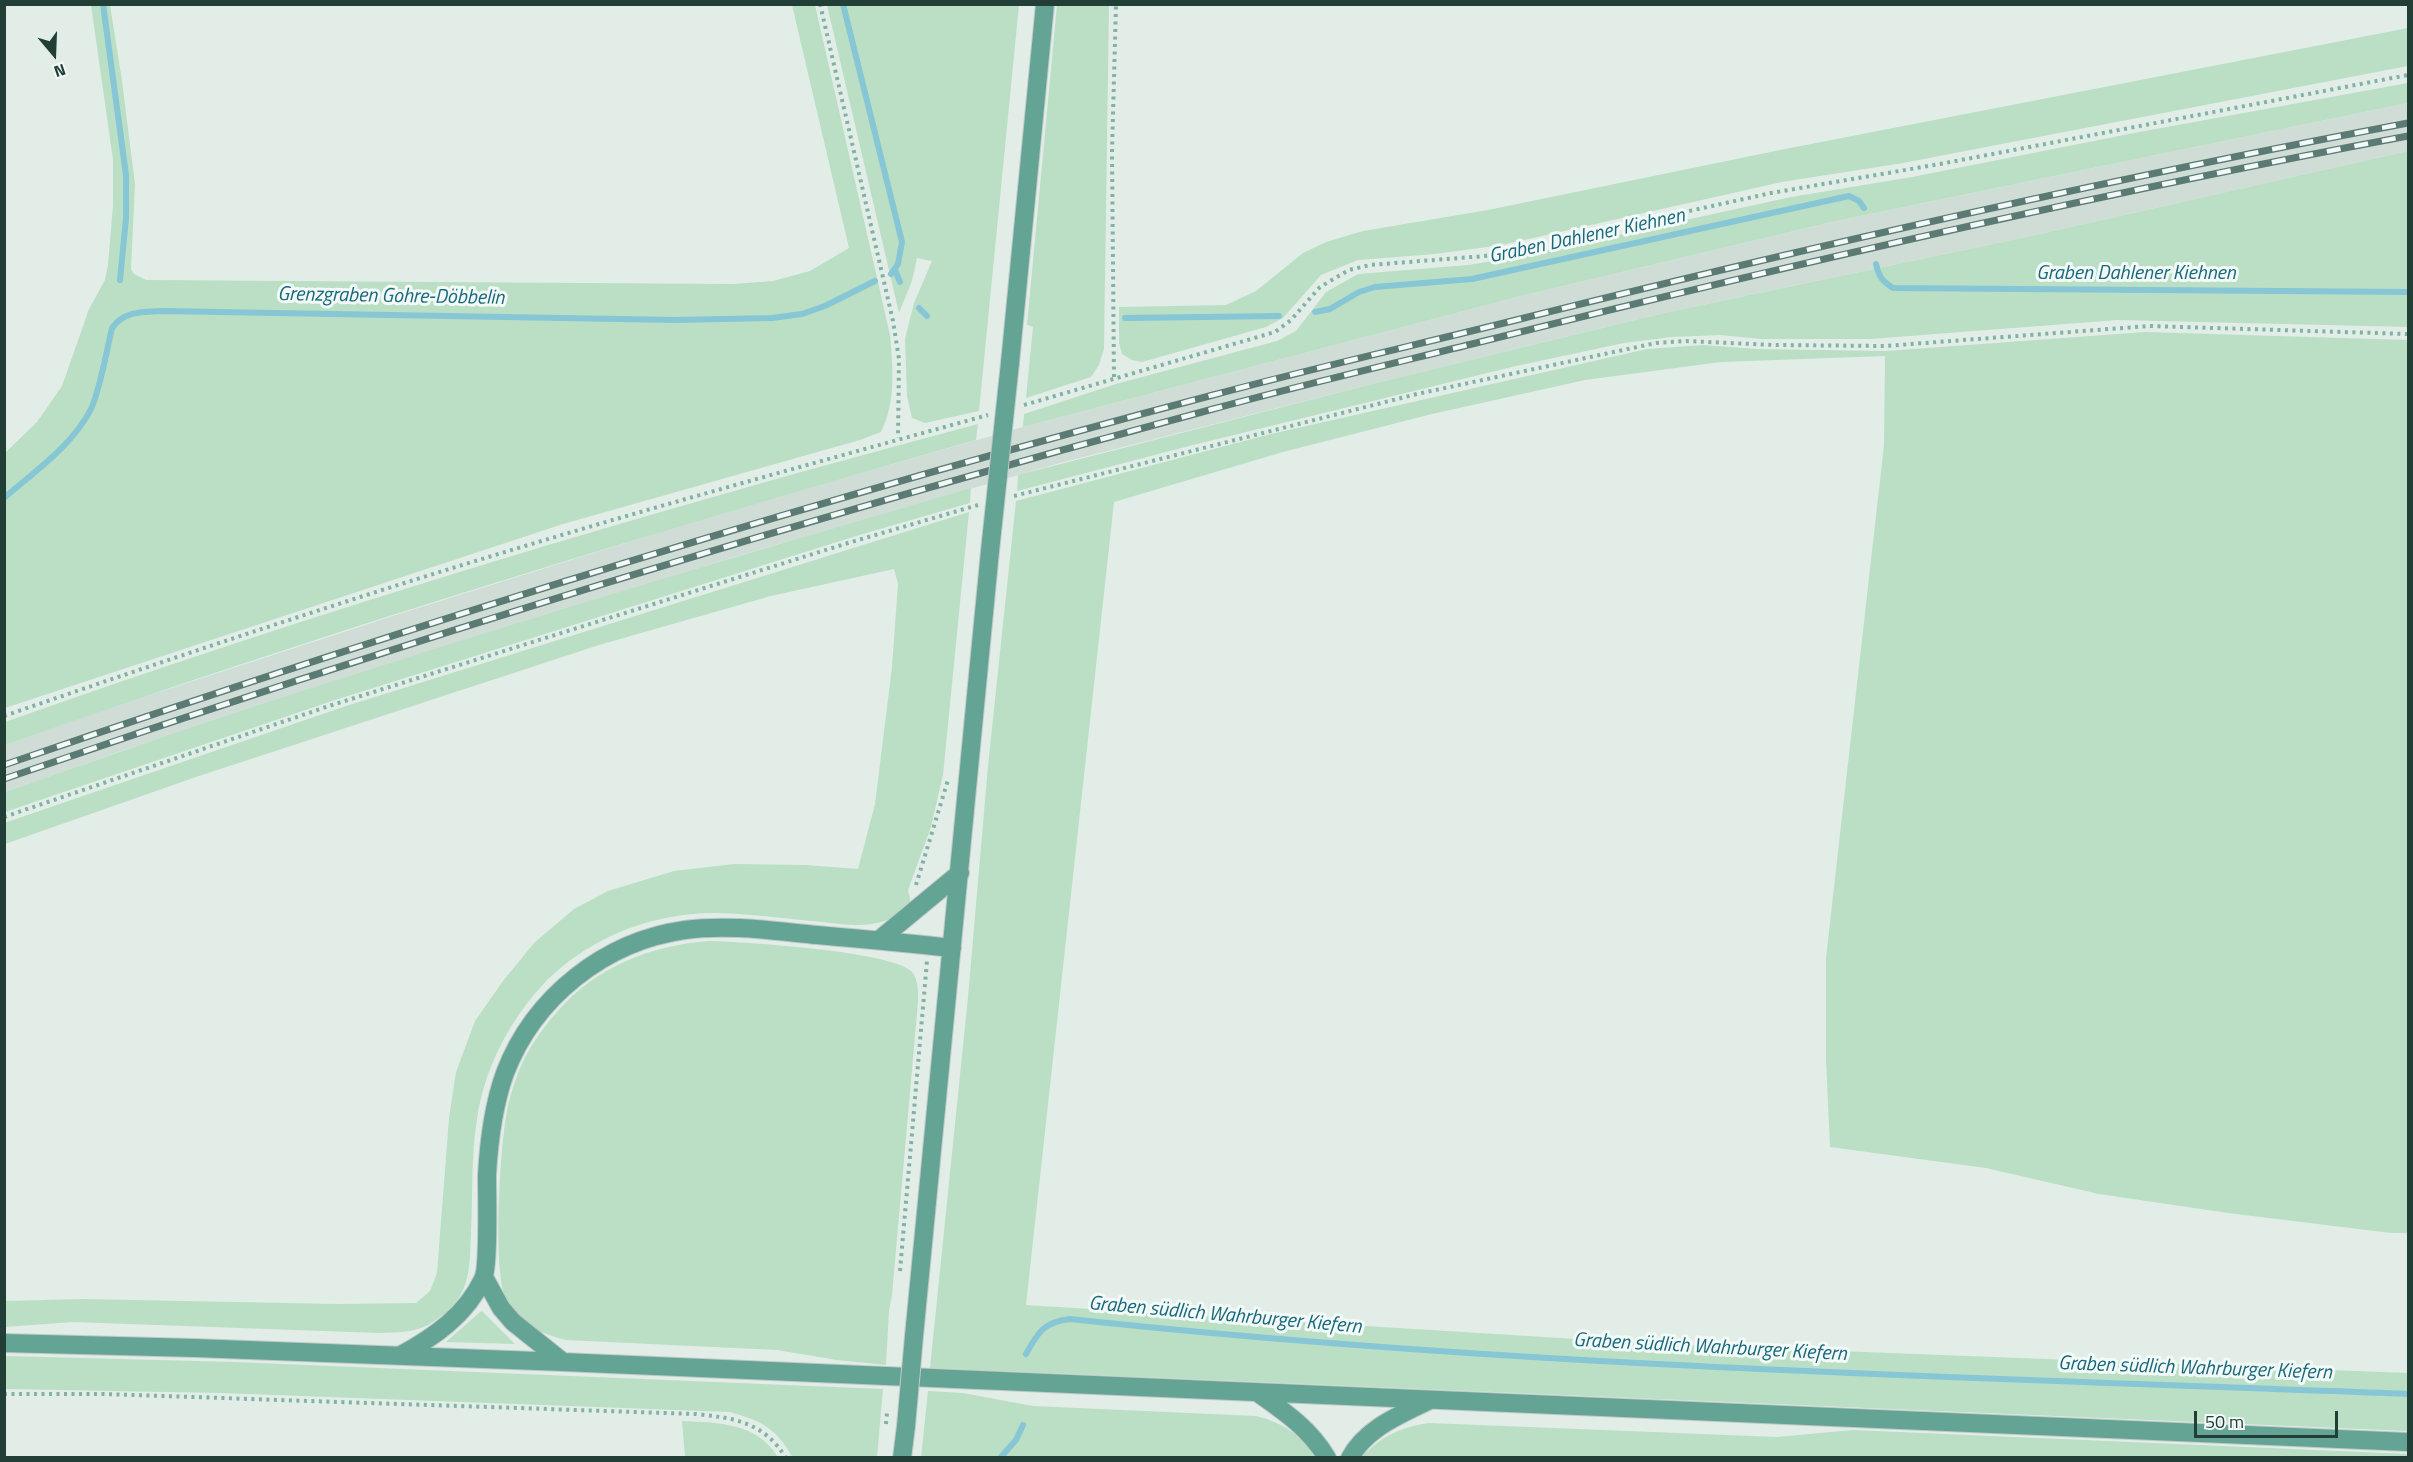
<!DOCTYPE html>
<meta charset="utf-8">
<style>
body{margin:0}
#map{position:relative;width:2413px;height:1462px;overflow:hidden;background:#e2ede8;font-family:"Titillium Web",sans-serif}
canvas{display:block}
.frame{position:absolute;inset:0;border:6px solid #213e37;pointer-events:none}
.north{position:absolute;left:24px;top:24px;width:60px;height:60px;-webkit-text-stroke:4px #f2f9f6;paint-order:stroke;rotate:161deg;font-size:16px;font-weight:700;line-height:24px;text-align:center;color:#213e37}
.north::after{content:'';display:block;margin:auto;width:21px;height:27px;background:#213e37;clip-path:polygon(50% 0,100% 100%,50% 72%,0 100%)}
.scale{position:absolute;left:2194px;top:1411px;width:144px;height:27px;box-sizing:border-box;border:3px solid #213e37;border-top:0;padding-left:8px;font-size:18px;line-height:21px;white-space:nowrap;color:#213e37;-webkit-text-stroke:4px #f2f9f6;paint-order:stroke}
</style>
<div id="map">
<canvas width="2413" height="1462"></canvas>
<div class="frame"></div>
<div class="north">N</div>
<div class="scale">50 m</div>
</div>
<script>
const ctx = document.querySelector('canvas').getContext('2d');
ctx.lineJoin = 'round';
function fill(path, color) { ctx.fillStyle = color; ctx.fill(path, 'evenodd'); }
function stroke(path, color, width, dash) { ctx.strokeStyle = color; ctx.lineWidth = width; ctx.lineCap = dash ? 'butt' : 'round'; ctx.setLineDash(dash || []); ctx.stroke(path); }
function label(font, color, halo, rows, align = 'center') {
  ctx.font = font + ' "Titillium Web",sans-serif'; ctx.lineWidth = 6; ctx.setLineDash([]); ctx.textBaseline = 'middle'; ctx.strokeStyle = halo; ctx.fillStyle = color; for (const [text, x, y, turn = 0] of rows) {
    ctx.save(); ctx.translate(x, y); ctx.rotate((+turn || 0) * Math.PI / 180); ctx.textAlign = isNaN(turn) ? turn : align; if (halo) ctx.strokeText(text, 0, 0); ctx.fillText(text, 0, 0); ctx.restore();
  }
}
fill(new Path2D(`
 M2408,103V151L2031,236L1664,313L1372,384L1060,463L734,557L124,750L5,792L4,745L107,709L402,613L724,512L1023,427L1521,296L1836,221Z`), '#d0ddd7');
fill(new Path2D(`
 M91,5H110L122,81L135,184L131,269L134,274L146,280L733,284L773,281L810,271L849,248L792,5H815L890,335C893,367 896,403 881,432L860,440L563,524L5,708V453L37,422L62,386L89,309L105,280L108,265L113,205V160Z
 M827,5H1019L979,411L925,423L912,418L907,396L905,339L914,303L932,261L917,258L912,281L899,313Z
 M1057,5H1109L1104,349L1099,365L1091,377L1026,398L1033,327L1027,325Z
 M2408,28V66L1903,163L1782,182L1502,245L1435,254L1358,260L1321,275L1283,318L1266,327L1142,362L1132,360L1122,354L1119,343V307L1226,305L1256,291L1303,253L1326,242L1363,231L1488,210L1780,150Z
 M2408,83V103L1836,221L1521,296L1023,427L1024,414L1116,384L1277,341L1296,331L1326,292L1358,274L1468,265L1512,258L1791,197L1912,177L2134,133Z
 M2408,151V327L2118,320L1870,339H1762L1720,335L1672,337L1624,343L1516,366L1193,445L1017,491L1018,475L1372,384L1664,313L2031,236Z
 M2145,332L2408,340V1233H2391L2228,1213L2099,1194L1986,1168L1830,1147L1826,1060V958L1884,445L1885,356L1721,362L1585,380L1432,414L1283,452L1114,502L1026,1305L1657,1344L2408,1373V1431L930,1368L968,997L988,766L1016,501L1271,434L1647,349L1703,345L1757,349L1886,351Z
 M978,424L976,440C650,533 325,632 5,745V722C324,609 650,511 978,424Z
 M971,488L970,503L856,536L332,701L5,812V792C323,679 647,582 971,488Z
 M969,512L943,775L931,827L908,890L911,903C902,912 890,921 877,923C859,927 840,924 822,922C788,919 753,914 718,913C652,912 583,939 539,989C507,1025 484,1071 477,1119C471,1155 473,1195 471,1232C470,1253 471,1276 461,1294C454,1307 440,1318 428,1325C413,1333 396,1332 379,1333L73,1322L5,1327V1301L83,1299L337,1304L416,1303L430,1291L437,1273L449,1118L456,1072L475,1021L503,981L534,943L574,909L608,891L674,871L734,864L806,865L858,869L875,804L892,667L898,584L894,569L771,596L599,645L196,777L5,844L4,823L346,706Z
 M709,941C744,942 890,951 911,971C919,979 918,992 918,1002L892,1295L889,1311L886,1365L837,1360L777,1350L566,1340C542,1334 520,1325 507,1302C492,1275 500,1150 506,1117C508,1102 513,1087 518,1073C527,1050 541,1030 557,1012C595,967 652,945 709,941Z
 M482,1311L515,1344L446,1342L480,1312Z
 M5,1356L235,1362L883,1389L877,1457L793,1458C775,1427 763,1422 730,1412L222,1393L5,1389Z
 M928,1391L963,1393L1033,1406L1256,1416C1280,1422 1302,1434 1314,1457L921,1458Z
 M682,1421C719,1423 756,1422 778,1457H685Z
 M1429,1423L1777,1437L1853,1430L2408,1454V1457H1362C1381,1436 1401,1427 1429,1423Z`), '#badfc5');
stroke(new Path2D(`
 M103,4L126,175V218L120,280
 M843,4L902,242L898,264L891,274
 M1876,264C1879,277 1882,281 1893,288L2408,292
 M895,270L900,282
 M919,308L927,316
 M1315,312L1330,309L1359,292L1375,287L1472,279L1849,196L1859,201L1864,208
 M1125,318L1279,316
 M4,498C34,472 73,445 91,409C100,390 107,349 112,328C124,311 142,312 162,311L675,320L772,318L802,314L825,306L875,281
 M1026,1354C1038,1332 1044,1322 1070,1319C1514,1367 1962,1377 2408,1394
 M1000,1458L1016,1440L1023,1425`), '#87c6d4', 6);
const primary = new Path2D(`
 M1010,363L1045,4
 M879,940L960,873
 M484,1277L501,1308L513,1322L563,1362
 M914,1336L990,551
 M4,1343L195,1348L563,1362L2408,1442
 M401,1355C434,1337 466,1315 483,1279C489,1267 487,1194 487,1175C489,1140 493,1106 505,1073C534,997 605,941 685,930C728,924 774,931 817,935C862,939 907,943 952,948
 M1258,1393C1285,1412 1310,1429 1327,1458
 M902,1458L906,1426
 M1350,1458C1366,1428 1400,1415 1428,1401`);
stroke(primary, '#c1c9c7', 20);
stroke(new Path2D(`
 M820,4L893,321L899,359L898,438
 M1114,377L1112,152L1116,4
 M1024,405L1275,332L1291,320L1320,287L1349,270L1370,265L1485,256L1771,193L1940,164L2408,75
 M1014,496L1417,394L1656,343L1686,341L1774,345L1885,346L2149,326L2408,334
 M4,716C184,654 363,594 545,540C692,496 840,456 988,415
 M4,817L332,705L848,543L978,505
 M916,885L948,780
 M900,1271L927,961
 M4,1394H102L696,1414C734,1418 764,1422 786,1458`), '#81b2a4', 4, [3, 4.5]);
stroke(primary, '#64a495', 18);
const rail = new Path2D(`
 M4,765C403,628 806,502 1213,395C1310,369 1407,347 1504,323C1804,248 2105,180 2408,123
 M4,779C403,641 806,518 1213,409C1302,385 1391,364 1480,342C1788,265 2097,194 2408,136`);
stroke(rail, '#5b7a73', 7);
stroke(rail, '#f2f9f6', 4.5, [14]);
const primaryBridge = new Path2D(`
 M990,551L1010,363
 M906,1426L914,1336`);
stroke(primaryBridge, '#c1c9c7', 20, []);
stroke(new Path2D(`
 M886,1424L887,1413`), '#81b2a4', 4, [3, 4.5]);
stroke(primaryBridge, '#64a495', 18);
label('italic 20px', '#18697d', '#f2f9f6', [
 ["Graben Dahlener Kiehnen",1587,237,-12],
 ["Graben Dahlener Kiehnen",2136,274],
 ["Grenzgraben Gohre-Döbbelin",391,297,1],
 ["Graben südlich Wahrburger Kiefern",1225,1316,5],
 ["Graben südlich Wahrburger Kiefern",1710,1348,3],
 ["Graben südlich Wahrburger Kiefern",2195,1369,2]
]);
</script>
